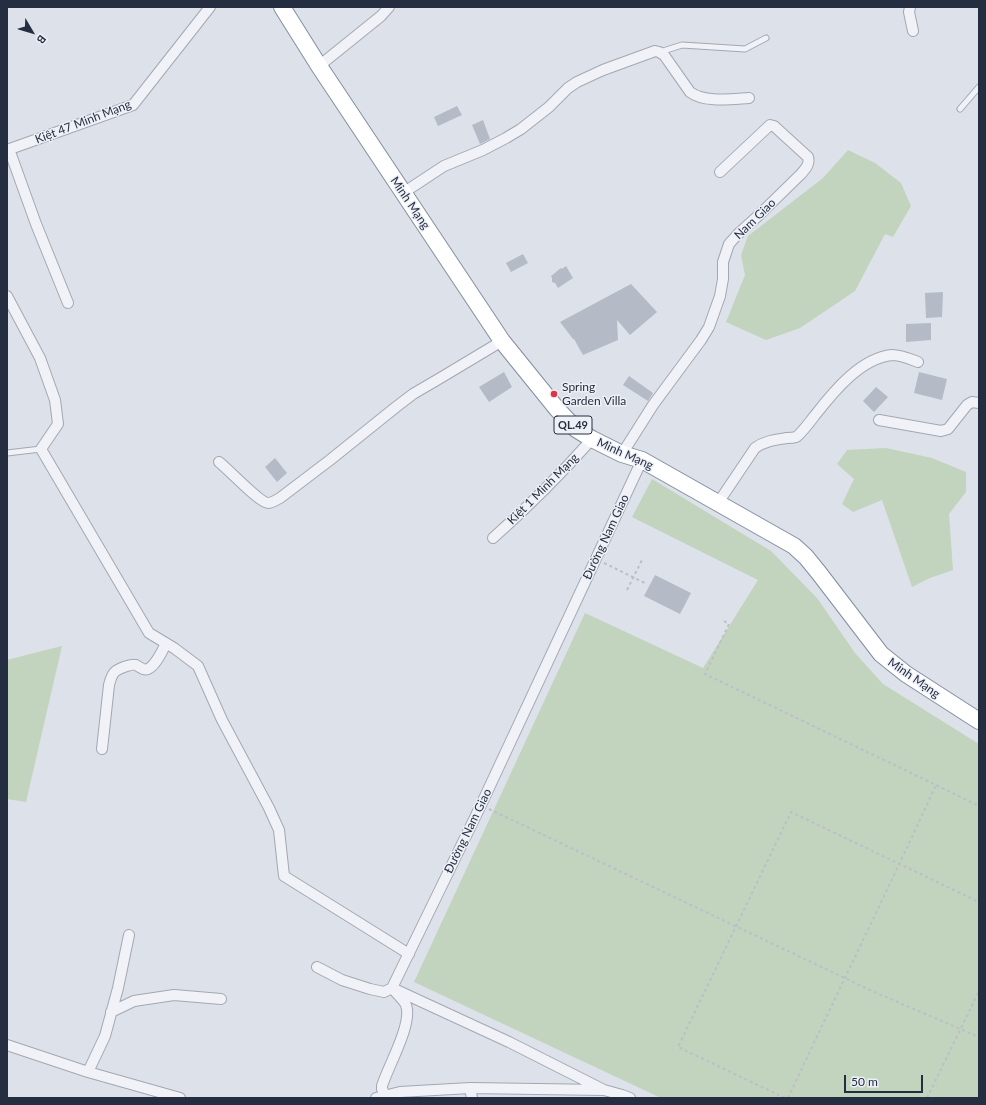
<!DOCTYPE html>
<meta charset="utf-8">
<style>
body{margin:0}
#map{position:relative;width:986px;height:1105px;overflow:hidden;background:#dde1e9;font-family:Lato,sans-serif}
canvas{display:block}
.frame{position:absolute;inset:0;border:8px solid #252e41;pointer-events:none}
.north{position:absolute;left:12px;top:12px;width:40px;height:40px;-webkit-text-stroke:3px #edf0f6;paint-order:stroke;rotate:128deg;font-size:11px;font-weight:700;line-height:16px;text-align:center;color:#252e41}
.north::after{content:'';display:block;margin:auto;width:14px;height:18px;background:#252e41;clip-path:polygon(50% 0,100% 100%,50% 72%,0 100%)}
.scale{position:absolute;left:844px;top:1075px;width:79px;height:18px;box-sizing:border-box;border:2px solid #252e41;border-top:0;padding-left:5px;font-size:12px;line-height:14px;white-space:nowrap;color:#252e41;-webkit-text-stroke:3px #edf0f6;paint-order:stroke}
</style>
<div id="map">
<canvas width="986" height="1105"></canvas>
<div class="frame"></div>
<div class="north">B</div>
<div class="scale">50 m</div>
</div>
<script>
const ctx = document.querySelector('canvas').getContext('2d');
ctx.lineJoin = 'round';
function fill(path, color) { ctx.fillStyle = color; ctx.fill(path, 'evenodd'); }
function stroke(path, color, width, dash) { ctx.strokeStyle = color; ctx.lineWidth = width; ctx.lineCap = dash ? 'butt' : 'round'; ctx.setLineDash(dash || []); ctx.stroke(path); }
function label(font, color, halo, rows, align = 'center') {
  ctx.font = font + ' Lato,sans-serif'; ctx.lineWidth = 3; ctx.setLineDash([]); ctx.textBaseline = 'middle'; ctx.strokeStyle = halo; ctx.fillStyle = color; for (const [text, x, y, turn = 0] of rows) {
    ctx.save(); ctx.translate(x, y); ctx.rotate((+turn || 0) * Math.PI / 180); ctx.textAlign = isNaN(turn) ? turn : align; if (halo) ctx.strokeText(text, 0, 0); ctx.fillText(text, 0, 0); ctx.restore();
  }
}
fill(new Path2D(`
 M848,150L875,163L901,183L911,206L893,237L885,234L855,291L800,328L766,340L726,322L745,275L741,255L748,236L823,178Z
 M886,448L932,458L966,472V492L949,514L953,570L930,578L912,587L882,500L853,512L842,504L854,479L837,464L847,450Z
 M652,479L771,551L817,598L855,653L883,684L979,744V1098H661L414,982L585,613L703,668L758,580L632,517Z
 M62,646L26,802L7,799V660Z`), '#c2d3be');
fill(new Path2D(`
 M457,106L462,115L438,126L434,117Z
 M483,120L490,139L480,144L472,125Z
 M523,254L528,263L511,272L506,263Z
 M566,266L573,278L558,288L555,283L552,282V278L551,276L561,268L562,269Z
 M631,284L657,312L630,335L617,320L618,340L583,355L574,339H573L560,322Z
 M943,292L942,317L926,318L925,293Z
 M931,323V340L906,342V324Z
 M504,372L512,387L489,402L479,387Z
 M919,372L947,379L942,400L914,393Z
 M629,376L653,393L648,401L623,385Z
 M876,387L888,397L874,412L863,401Z
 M275,458L287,473L277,482L265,467Z
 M655,575L691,593L680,614L644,596Z`), '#b4bac6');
const service = new Path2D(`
 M660,52L682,45L745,49L766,38
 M960,109L979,87
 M7,453L41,449`);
const minor = new Path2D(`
 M910,7L909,12L913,31
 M319,66L381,16L389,7
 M9,149L36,224L68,303
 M7,150L133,105L210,7
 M403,193L444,166L483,150L506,138L521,129L549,107L568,88L577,82L603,70L655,51L659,52L664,55L690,92C704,103 732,99 749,98
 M7,296L40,358L55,400L58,424L41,449L149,633L174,648L198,666L222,720L269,808L279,830L284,876L409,954
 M879,420L941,431L948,429L967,405L972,402L979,403
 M622,454L653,405L701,340L709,327L720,296L723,279V262L729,244L738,234L759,215L801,174C806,168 810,164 808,157L774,126L770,125L720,172
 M219,462C228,469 260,503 268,503C272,503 276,500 280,498L330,460L396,407L413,394L442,377L502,341
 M718,503L755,448C764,441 775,440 787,438C789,438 793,438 796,437C801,434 812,419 816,414C834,391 861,358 892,355C901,355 910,359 918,362
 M493,538C528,507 561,474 592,439
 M102,749L109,685C112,673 114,670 127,666C130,665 133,664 136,665C140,667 143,671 148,669C155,666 163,650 166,643
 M317,967L342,980L370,989L384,992L392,988C395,992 404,1000 406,1005C413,1024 388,1066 382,1086V1089L385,1095
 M111,1012L134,1001L174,995L221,999
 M7,1045L88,1072L180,1098
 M88,1072L105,1036L118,988L129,935
 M470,1088L472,1098
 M604,1090L509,1042L392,988L481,805L642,460
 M376,1098L400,1092L470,1088L604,1090L622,1095L630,1098`);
const trunk = new Path2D(`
 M282,7L319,66L502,341L557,409L576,429L592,439L622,454L642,460L794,546L806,557L819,573L881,654L906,674L979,721`);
stroke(service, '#a2a8b3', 7);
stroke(minor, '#a2a8b3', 12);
stroke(trunk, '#838ea1', 18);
stroke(new Path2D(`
 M604,563L647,584
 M627,590L643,558
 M724,621L729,624L705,674L936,785L979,806
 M489,809L872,991L979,1037
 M785,1098L678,1047L791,812L979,902
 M788,1098C837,993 888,890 936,785
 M927,1098L979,991`), '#bcbfc8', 2, [3, 3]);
stroke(service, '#f1f2f7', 5);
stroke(minor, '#f1f2f7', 10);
stroke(trunk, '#fff', 16);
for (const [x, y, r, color] of [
 [554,394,4,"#db3546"]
]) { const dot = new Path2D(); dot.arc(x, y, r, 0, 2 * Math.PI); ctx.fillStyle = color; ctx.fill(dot); stroke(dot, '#edf0f6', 1.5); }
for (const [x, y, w] of [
 [573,425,38]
]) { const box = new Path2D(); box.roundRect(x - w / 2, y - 9, w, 18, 3); ctx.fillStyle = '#edf0f6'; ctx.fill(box); stroke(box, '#252e41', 1); }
label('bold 11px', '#252e41', null, [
 ["QL.49",573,425]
]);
label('12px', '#252e41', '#edf0f6', [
 ["Kiệt 47 Minh Mạng",83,122,-21],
 ["Minh Mạng",410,203,56],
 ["Nam Giao",755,219,-44],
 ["Minh Mạng",625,454,24],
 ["Kiệt 1 Minh Mạng",543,489,-45],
 ["Đường Nam Giao",606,537,-65],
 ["Minh Mạng",914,678,35],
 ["Đường Nam Giao",468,831,-64]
]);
label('12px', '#252e41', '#edf0f6', [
 ["Spring",562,387],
 ["Garden Villa",562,401]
], 'left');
</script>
